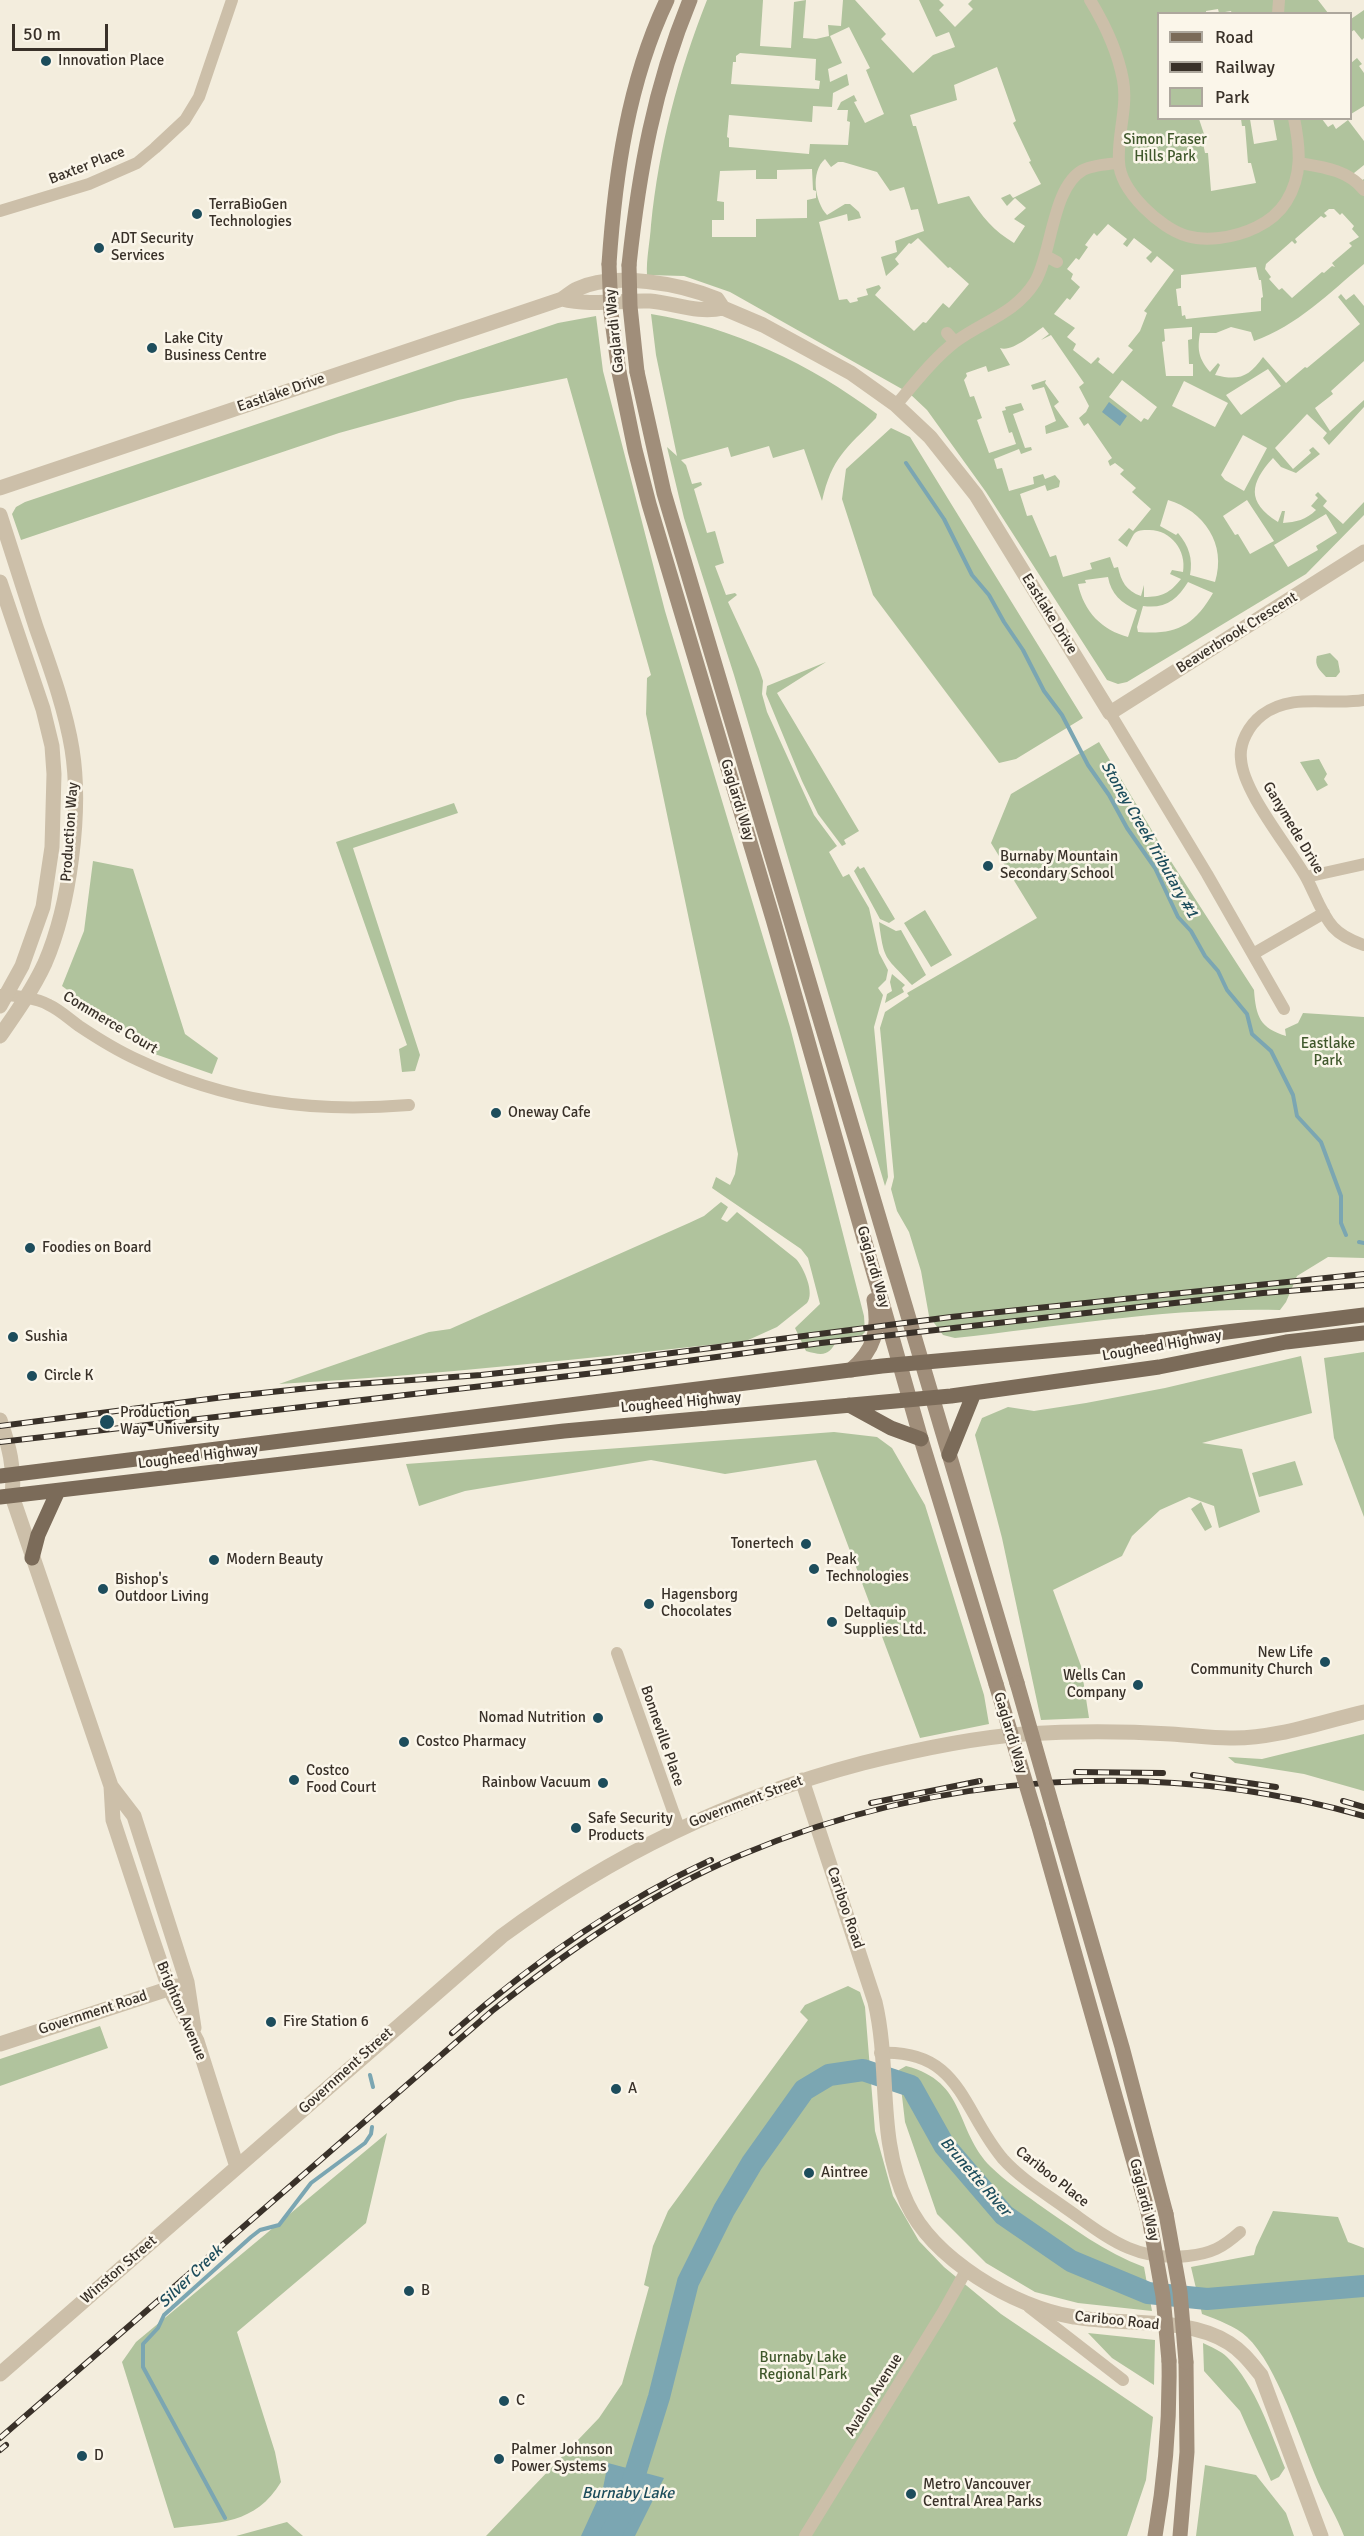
<!DOCTYPE html>
<meta charset="utf-8">
<style>
body{margin:0}
#map{position:relative;width:1364px;height:2536px;overflow:hidden;background:#f3eddd;font-family:Signika,sans-serif}
canvas{display:block}
.legend{position:absolute;left:1157px;top:12px;width:195px;height:108px;box-sizing:border-box;background:#fbf6ea;border:2px solid #ada79d;margin:0;padding:8px 10px;list-style:none;font-size:18px;color:#393129}
.legend li{display:flex;align-items:center;gap:12px;height:30px}
.legend b{width:30px;border:2px solid #ada79d}
.scale{position:absolute;left:12px;top:24px;width:96px;height:27px;box-sizing:border-box;border:3px solid #393129;border-top:0;padding-left:8px;font-size:18px;line-height:21px;white-space:nowrap;color:#393129;-webkit-text-stroke:4px #fbf6ea;paint-order:stroke}
</style>
<div id="map">
<canvas width="1364" height="2536"></canvas>
<ul class="legend">
<li><b style="height:8px;background:#7b6b59"></b>Road</li>
<li><b style="height:8px;background:#393129"></b>Railway</li>
<li><b style="height:16px;background:#b0c39d"></b>Park</li>
</ul>
<div class="scale">50 m</div>
</div>
<script>
const ctx = document.querySelector('canvas').getContext('2d');
ctx.lineJoin = 'round';
function fill(path, color) { ctx.fillStyle = color; ctx.fill(path, 'evenodd'); }
function stroke(path, color, width, dash) { ctx.strokeStyle = color; ctx.lineWidth = width; ctx.lineCap = dash ? 'butt' : 'round'; ctx.setLineDash(dash || []); ctx.stroke(path); }
function label(font, color, halo, rows, align = 'center') {
  ctx.font = font + ' Signika,sans-serif'; ctx.lineWidth = 5; ctx.setLineDash([]); ctx.textBaseline = 'middle'; ctx.strokeStyle = halo; ctx.fillStyle = color; for (const [text, x, y, turn = 0] of rows) {
    ctx.save(); ctx.translate(x, y); ctx.rotate((+turn || 0) * Math.PI / 180); ctx.textAlign = isNaN(turn) ? turn : align; if (halo) ctx.strokeText(text, 0, 0); ctx.fillText(text, 0, 0); ctx.restore();
  }
}
fill(new Path2D(`
 M707,0H763L760,46L791,48L794,2L806,0L803,38L816,39L829,36L828,25L841,26L843,0H855L886,34L881,39L913,73L933,55L955,47L949,32L936,37L919,0H939L944,5L939,10L955,27L973,9L968,4L972,0H1318L1328,13L1232,14L1231,11L1219,13L1218,9L1206,11V13L1158,14V118L1199,119L1205,137L1202,138L1205,153H1208L1211,191L1256,183L1251,163H1248L1245,126H1242L1241,119H1250L1254,144L1277,140L1273,118L1322,119L1328,127L1333,124L1336,129L1348,120L1364,141V165L1349,177L1358,183L1364,179V264C1329,293 1297,326 1254,341L1251,332L1231,327L1216,333H1200C1197,350 1199,359 1210,372L1218,363L1220,365L1215,375C1239,381 1249,377 1263,357L1286,383L1305,367L1307,368L1360,324L1338,297L1341,294L1346,300L1354,294L1364,306V361L1331,391L1333,394L1315,408L1330,431L1364,400V407L1329,445L1323,438L1327,433L1307,414L1275,448L1293,469L1311,453L1309,450L1313,447L1320,454L1296,473L1281,467L1273,458C1250,483 1246,502 1278,522L1282,511H1285L1283,523C1296,522 1306,520 1316,510L1311,506L1318,498L1315,495L1318,492L1327,501L1323,506L1343,524L1364,502V515L1306,574L1127,682L1118,684L1107,680L986,492L927,410L909,393L730,292L684,276L647,275C646,259 650,242 651,225C659,147 678,73 707,0ZM849,27L870,68L866,70L884,114L865,123L854,102L857,101L854,95L841,102L837,110H848L847,121L850,122L848,145L810,144L809,154L729,147V138L727,137L729,115L812,122L813,106L832,107L833,93L849,85L847,74L830,82L828,69L842,63L830,36ZM740,53L816,59L815,80L820,81L819,89L731,84L733,62H736V56ZM997,67L1016,121L1013,123L1031,161L1029,162L1041,184L1013,198L1010,194L1001,198L1007,206L1015,198L1026,208L1014,219L1025,226L1014,243C994,231 981,216 969,196L938,204L916,126H913L910,115L957,100L954,85ZM825,159L831,167L838,162H843L877,172L890,191L904,187L911,210L918,209L924,231L895,241L897,252L881,257L886,276L899,264L895,259L909,243L911,244L918,238L948,268L950,267L969,284L949,308L943,303L926,323L923,322L914,331L875,295L881,288L879,285L866,289L868,295L857,298L858,301L850,303L847,299L839,300L819,222L847,214L848,221L861,218L859,212L850,204H845L827,215C815,202 810,172 825,159ZM812,169L813,190L816,191V198L807,200V218L756,219V237H712V220H724V202L717,201L720,171L756,170V179H777V170ZM1329,209H1334L1340,215L1342,213L1354,226L1352,229L1359,237L1349,243L1352,246L1332,263L1335,267L1332,266L1324,273L1322,272L1292,298L1282,288L1279,290L1269,279L1271,277L1265,269L1266,264L1292,241L1295,244L1297,242L1295,239L1321,216L1324,218L1327,216L1324,213ZM1108,224L1127,239L1123,244L1127,247L1134,238L1152,252L1146,258L1151,263L1157,256L1174,270L1144,311L1147,313L1140,331L1128,346L1133,350L1113,374L1098,362L1100,359L1098,357L1091,364L1073,350L1076,344L1067,337L1075,328L1054,314L1067,298L1070,300L1080,287L1071,279L1073,274L1067,269L1076,258L1079,260L1088,247L1085,245L1094,233L1097,236ZM1256,267L1259,280H1261L1263,297L1261,298V311L1186,319L1185,315L1182,316L1181,306H1178L1176,289L1181,288V275ZM1043,327L1049,334L1041,340L1051,335L1084,383L1079,387L1089,406L1086,412L1079,418L1084,426L1088,423L1112,458L1108,461L1110,466L1115,463L1124,470L1120,474L1136,488L1132,492L1151,509L1133,531L1129,528L1118,540L1127,547C1129,543 1132,537 1134,534C1137,530 1143,530 1148,530C1170,529 1187,550 1183,572L1172,570L1170,574L1181,579C1170,593 1162,597 1144,597V585L1141,596C1126,591 1121,581 1118,567L1114,568L1110,557L1090,563L1092,569L1063,577L1056,555L1050,557L1032,515L1027,516L1020,494L1045,485L1047,491L1059,487L1060,481L1055,475L1045,479L1043,474L1033,477L1034,484L1009,491L1002,468L997,469L994,459L1019,449L1021,454L1032,450L1031,447L1025,448L1013,414L1024,410L1021,403L1005,407L1006,410L1002,411L1009,433L1012,432L1016,444L989,453L977,420L982,418L974,396L970,397L964,380L967,376L966,373L986,366L988,372L1010,365L1000,348C1011,353 1034,333 1043,327ZM1192,327V339L1188,340L1189,364H1193V376H1166L1162,342L1165,341L1164,329ZM1268,369L1281,386L1241,415L1226,395ZM1122,380L1157,407L1148,420L1144,418L1141,422L1109,397ZM1184,381L1228,403L1215,427L1172,406ZM1243,435L1267,448L1244,491L1225,480L1221,475ZM1168,500C1204,511 1227,544 1215,582L1190,575C1193,559 1189,546 1178,533L1176,535L1160,526ZM1247,500L1274,541L1250,554L1238,534L1235,535L1223,516ZM1326,514L1337,533L1316,546L1318,550L1288,567L1274,545ZM1108,577C1111,594 1121,603 1137,610L1128,637C1102,630 1084,612 1078,584L1086,583L1085,580ZM1188,582L1213,593C1194,626 1176,635 1138,632L1137,627L1143,606C1165,609 1177,600 1188,582Z
 M1364,10V38L1362,40L1354,30L1351,32V19Z
 M1357,58L1362,64L1359,66L1364,73V106L1351,114V63Z
 M651,314C733,327 810,364 877,414L876,418C846,449 832,457 822,501L804,449L773,458L769,446L731,457L728,447L681,460L686,465L692,484L701,482L702,485L694,489L707,533L715,531L724,563L715,566L726,595L735,593L737,595L728,602L759,669L763,681L762,694L767,712L814,815L837,846L829,852L843,877L849,874L869,908L879,953L888,970L886,980L878,988L883,995L874,1027L888,1177L885,1186L734,675L684,518L667,447L677,456L656,355Z
 M596,316L603,371L665,611L790,1027L864,1316L865,1332L862,1335L837,1339C830,1356 823,1356 806,1351L795,1328L820,1304L808,1258L801,1249L712,1188L716,1177L730,1185L735,1174L738,1154L646,714L647,678L651,675L567,378L458,400L339,433L21,540L12,514L16,507L25,502L558,323Z
 M1046,380L1045,383L1059,402L1054,406L1069,427L1046,434L1045,426L1056,421L1044,387L1033,390L1031,385Z
 M891,428L910,437L1083,718L1016,759L999,763L873,595L842,499L846,469Z
 M1330,653L1338,661L1340,672L1336,677H1326C1320,670 1314,666 1317,656Z
 M826,662L777,693L859,831L844,840L846,844L842,846L818,814L802,781L766,694L767,686Z
 M1099,742L1163,849L1254,990C1256,1017 1260,1028 1286,1036L1285,1029L1298,1023L1303,1013L1364,1017V1258L1328,1257L1297,1276L1286,1302L1280,1310C1172,1307 1063,1326 955,1338L943,1335L929,1316L921,1271L909,1232L897,1211L891,1189L894,1177L880,1028L885,1012L909,996L907,993L1037,918L991,843L1011,794Z
 M1319,759L1327,774L1324,779L1328,785L1317,791L1300,762Z
 M454,803L458,813L353,848L420,1055L415,1071L402,1072L399,1049L407,1045L336,842Z
 M93,861L133,869L185,1034L218,1058L212,1074L152,1053L62,986L84,931Z
 M858,866L860,869L864,867L895,919L889,923L880,919L854,871Z
 M925,910L952,955L931,967L904,923Z
 M879,922L896,931L901,930L926,975L912,985C886,956 884,963 879,922Z
 M892,974L905,985L902,988L904,992L885,1003L887,994L892,991L890,982Z
 M721,1202L728,1207L721,1219L727,1222L737,1212L796,1259C804,1268 815,1293 807,1303L777,1327L746,1341C590,1358 435,1375 279,1384L429,1332L450,1329L689,1223L704,1216Z
 M1364,1352V1517L1334,1438L1324,1358Z
 M1301,1356L1312,1413L1202,1443L1242,1449L1260,1512L1219,1528L1214,1506L1189,1497L1160,1510L1132,1536L1122,1556L1053,1590L1081,1666L1089,1718L1041,1720L1002,1538L975,1435L982,1418L1008,1407L1034,1411L1086,1403L1165,1388Z
 M834,1432L877,1437L892,1448L925,1505L984,1695L989,1724L920,1738L816,1460L725,1474L651,1460L465,1491L419,1506L406,1464Z
 M1295,1461L1303,1485L1259,1497L1252,1473Z
 M1201,1502L1212,1527L1205,1531L1191,1509Z
 M1364,1734V1791L1304,1774L1235,1763L1228,1757L1262,1759Z
 M848,1986L860,1992L865,2007L875,2131L893,2196L919,2241L944,2267L1001,2314L1153,2417L1146,2480L1127,2536H486L599,2418L622,2384L649,2287L644,2285L653,2246L668,2211L808,2020L800,2012L805,2005Z
 M100,2026L108,2048L0,2086V2059Z
 M906,2066C968,2082 954,2130 991,2167C1005,2181 1022,2192 1038,2204C1071,2227 1106,2253 1144,2267L1152,2311L1078,2303L1035,2292L986,2263L937,2214L905,2122L899,2070Z
 M387,2133L366,2223L237,2332L275,2452L281,2482C255,2525 219,2522 174,2528L122,2362L136,2342Z
 M1273,2211L1338,2217L1348,2242L1364,2248V2536H1344C1337,2517 1326,2500 1318,2482C1301,2442 1277,2365 1247,2337C1235,2326 1218,2320 1202,2314L1191,2267L1254,2255L1256,2247Z
 M1088,2333L1155,2340L1154,2385L1112,2358Z
 M1203,2343C1211,2347 1221,2351 1227,2357C1256,2386 1270,2431 1285,2468L1279,2477L1271,2481L1240,2411L1204,2371Z
 M1205,2465L1256,2475L1286,2513L1294,2536H1196Z
 M287,2522L303,2536H236Z`), '#b0c39d');
fill(new Path2D(`
 M1109,402L1127,416L1120,426L1102,412Z
 M608,2463L664,2478L635,2536H581L603,2488Z`), '#7ba6b2');
stroke(new Path2D(`
 M906,463L944,519L972,575L989,595L1004,622L1023,650L1044,691L1062,715L1088,765L1109,795L1127,828L1155,868L1178,917L1191,931L1205,956L1218,971L1227,990L1247,1014L1252,1034L1271,1051L1293,1095L1297,1116L1321,1142L1341,1196V1223L1346,1235
 M1359,1242L1364,1243
 M370,2075L373,2087
 M225,2518L143,2367V2344L158,2328L164,2315L251,2237L260,2230L279,2225L311,2183L365,2143L371,2134L372,2127`), '#7ba6b2', 4);
stroke(new Path2D(`
 M610,2536L626,2503L659,2397L688,2282L724,2210L752,2163L804,2090L829,2075L863,2070L911,2086L944,2145L1004,2215L1071,2261L1148,2293L1207,2299L1364,2286`), '#7ba6b2', 22);
stroke(new Path2D(`
 M1090,0C1104,23 1118,53 1123,80C1128,108 1117,135 1119,162C1120,191 1161,229 1187,236C1197,239 1210,239 1219,238C1244,235 1272,224 1286,202C1303,175 1300,148 1294,118
 M1278,14L1279,0
 M1299,163C1323,167 1348,170 1364,190
 M0,211L89,184L137,163L155,148L185,120L199,97L232,0
 M1046,256L1057,262
 M947,333L955,342
 M896,405C914,384 933,359 955,342C983,321 1015,314 1035,282C1052,253 1052,187 1083,170C1093,165 1107,164 1119,163
 M1364,700C1330,706 1292,692 1262,715C1249,725 1239,743 1241,759C1243,793 1290,848 1307,879C1315,894 1321,913 1333,927C1341,936 1352,941 1364,945
 M1110,713L1207,874L1284,1009
 M1306,877L1364,864
 M1253,954L1324,913
 M0,995C14,995 37,998 49,1005C60,1010 69,1019 79,1026C97,1038 118,1051 138,1060C227,1102 312,1113 409,1105
 M617,1653L679,1828
 M880,2053C961,2049 962,2111 1003,2159C1020,2178 1043,2192 1064,2207C1106,2236 1133,2262 1188,2256C1212,2253 1222,2248 1240,2232
 M1029,2307L1123,2380
 M805,2536L943,2312L967,2269`), '#ccbfa9', 12);
stroke(new Path2D(`
 M562,299C590,306 620,300 650,301C674,303 698,314 723,308
 M0,488L562,299C567,296 572,291 577,289C613,271 682,284 717,299L723,308L763,325L851,373L896,405L930,437L976,495L1110,713L1364,552
 M0,515C12,552 24,590 36,627C50,667 65,707 72,749C82,811 70,905 45,963C33,989 16,1013 0,1036
 M0,582L43,709L52,746L54,774L52,847L43,907L22,966L0,1006
 M0,1420C9,1446 15,1468 12,1496L111,1786L113,1820L149,1929L169,1988L197,2041L237,2167
 M802,1780L875,2002C891,2070 876,2136 907,2203C933,2259 1013,2307 1074,2317C1122,2326 1187,2316 1229,2343C1242,2351 1251,2363 1261,2375L1321,2536
 M111,1786L134,1816L187,1982L194,2028
 M0,2044L177,1986
 M0,2374L502,1936C613,1854 730,1798 863,1763C915,1750 970,1738 1024,1734C1073,1731 1122,1731 1171,1734C1190,1735 1210,1738 1230,1738C1275,1739 1321,1722 1364,1712`), '#ccbfa9', 15);
stroke(new Path2D(`
 M609,264C615,175 628,82 667,0
 M629,265C639,172 654,87 690,0
 M619,372L635,450L649,504L773,919L921,1439L996,1684
 M637,372L664,493L1017,1683
 M851,1370C874,1350 880,1330 874,1300
 M1057,1823L1122,2047L1166,2214
 M1038,1824L1148,2212
 M1155,2536C1165,2479 1170,2419 1169,2361
 M1180,2536L1187,2452L1186,2362`), '#a08e7a', 15);
stroke(new Path2D(`
 M849,1405L891,1428L921,1439
 M949,1455L974,1393
 M0,1476L882,1366L1146,1342L1364,1315
 M0,1497L564,1431L951,1396L1159,1367L1286,1342L1364,1333
 M32,1558L38,1535L58,1491`), '#7b6b59', 15);
const rail = new Path2D(`
 M0,1426L224,1397L328,1386L481,1375L610,1361L951,1317L1364,1274
 M0,1442L612,1371L821,1343L1263,1293L1364,1285
 M1076,1772L1163,1773
 M1193,1775L1276,1787
 M1343,1801L1364,1807
 M871,1803L980,1781
 M452,2033C531,1964 615,1904 711,1860
 M0,2438L492,2011C569,1950 650,1893 741,1855C938,1772 1159,1758 1364,1816
 M0,2450L6,2445`);
stroke(rail, '#393129', 6);
stroke(rail, '#fbf6ea', 4, [11]);
stroke(new Path2D(`
 M609,264L611,313L619,372
 M629,265L630,306L637,372
 M1017,1683L1057,1823
 M996,1684L1038,1824
 M1148,2212L1163,2296L1169,2361
 M1166,2214L1180,2292L1186,2362`), '#a08e7a', 15);
for (const [x, y, r, color] of [
 [46,61,6,"#1d4d5c"],
 [197,214,6,"#1d4d5c"],
 [99,248,6,"#1d4d5c"],
 [152,348,6,"#1d4d5c"],
 [988,866,6,"#1d4d5c"],
 [496,1113,6,"#1d4d5c"],
 [30,1248,6,"#1d4d5c"],
 [13,1337,6,"#1d4d5c"],
 [32,1376,6,"#1d4d5c"],
 [107,1422,8,"#1d4d5c"],
 [806,1544,6,"#1d4d5c"],
 [214,1560,6,"#1d4d5c"],
 [814,1569,6,"#1d4d5c"],
 [103,1589,6,"#1d4d5c"],
 [649,1604,6,"#1d4d5c"],
 [832,1622,6,"#1d4d5c"],
 [1325,1662,6,"#1d4d5c"],
 [1138,1685,6,"#1d4d5c"],
 [598,1718,6,"#1d4d5c"],
 [404,1742,6,"#1d4d5c"],
 [294,1780,6,"#1d4d5c"],
 [603,1783,6,"#1d4d5c"],
 [576,1828,6,"#1d4d5c"],
 [271,2022,6,"#1d4d5c"],
 [616,2089,6,"#1d4d5c"],
 [809,2173,6,"#1d4d5c"],
 [409,2291,6,"#1d4d5c"],
 [504,2401,6,"#1d4d5c"],
 [82,2456,6,"#1d4d5c"],
 [499,2459,6,"#1d4d5c"],
 [911,2494,6,"#1d4d5c"]
]) { const dot = new Path2D(); dot.arc(x, y, r, 0, 2 * Math.PI); ctx.fillStyle = color; ctx.fill(dot); stroke(dot, '#fbf6ea', 2); }
label('15px', '#393129', '#fbf6ea', [
 ["Innovation Place",58,61],
 ["TerraBioGen",209,205],
 ["Technologies",209,222],
 ["ADT Security",111,239],
 ["Services",111,256],
 ["Lake City",164,339],
 ["Business Centre",164,356],
 ["Burnaby Mountain",1000,857],
 ["Secondary School",1000,874],
 ["Oneway Cafe",508,1113],
 ["Foodies on Board",42,1248],
 ["Sushia",25,1337],
 ["Circle K",44,1376],
 ["Production",120,1413],
 ["Way–University",120,1430],
 ["Tonertech",794,1544,"right"],
 ["Modern Beauty",226,1560],
 ["Peak",826,1560],
 ["Technologies",826,1577],
 ["Bishop's",115,1580],
 ["Outdoor Living",115,1597],
 ["Hagensborg",661,1595],
 ["Chocolates",661,1612],
 ["Deltaquip",844,1613],
 ["Supplies Ltd.",844,1630],
 ["New Life",1313,1653,"right"],
 ["Community Church",1313,1670,"right"],
 ["Wells Can",1126,1676,"right"],
 ["Company",1126,1693,"right"],
 ["Nomad Nutrition",586,1718,"right"],
 ["Costco Pharmacy",416,1742],
 ["Costco",306,1771],
 ["Food Court",306,1788],
 ["Rainbow Vacuum",591,1783,"right"],
 ["Safe Security",588,1819],
 ["Products",588,1836],
 ["Fire Station 6",283,2022],
 ["A",628,2089],
 ["Aintree",821,2173],
 ["B",421,2291],
 ["C",516,2401],
 ["Palmer Johnson",511,2450],
 ["Power Systems",511,2467],
 ["D",94,2456],
 ["Metro Vancouver",923,2485],
 ["Central Area Parks",923,2502]
], 'left');
label('15px', '#40582c', '#fbf6ea', [
 ["Simon Fraser",1165,140],
 ["Hills Park",1165,157],
 ["Eastlake",1328,1044],
 ["Park",1328,1061],
 ["Burnaby Lake",803,2358],
 ["Regional Park",803,2375]
]);
label('15px', '#393129', '#fbf6ea', [
 ["Baxter Place",87,166,-21],
 ["Gaglardi Way",615,331,-96],
 ["Eastlake Drive",281,393,-19],
 ["Eastlake Drive",1049,614,58],
 ["Beaverbrook Crescent",1237,633,-32],
 ["Gaglardi Way",737,800,73],
 ["Ganymede Drive",1293,828,59],
 ["Production Way",70,832,-86],
 ["Commerce Court",110,1023,31],
 ["Gaglardi Way",873,1267,74],
 ["Lougheed Highway",1162,1346,-10],
 ["Lougheed Highway",681,1403,-5],
 ["Lougheed Highway",198,1457,-7],
 ["Gaglardi Way",1010,1733,73],
 ["Bonneville Place",662,1736,71],
 ["Government Street",746,1802,-21],
 ["Cariboo Road",845,1908,71],
 ["Brighton Avenue",181,2011,67],
 ["Government Road",93,2013,-18],
 ["Government Street",346,2071,-42],
 ["Cariboo Place",1052,2177,38],
 ["Gaglardi Way",1144,2200,76],
 ["Winston Street",119,2270,-41],
 ["Cariboo Road",1117,2321,6],
 ["Avalon Avenue",874,2395,-58]
]);
label('italic 16px', '#1d4d5c', '#fbf6ea', [
 ["Stoney Creek Tributary #1",1149,840,60],
 ["Brunette River",975,2177,49],
 ["Silver Creek",191,2277,-44],
 ["Burnaby Lake",628,2494]
]);
</script>
